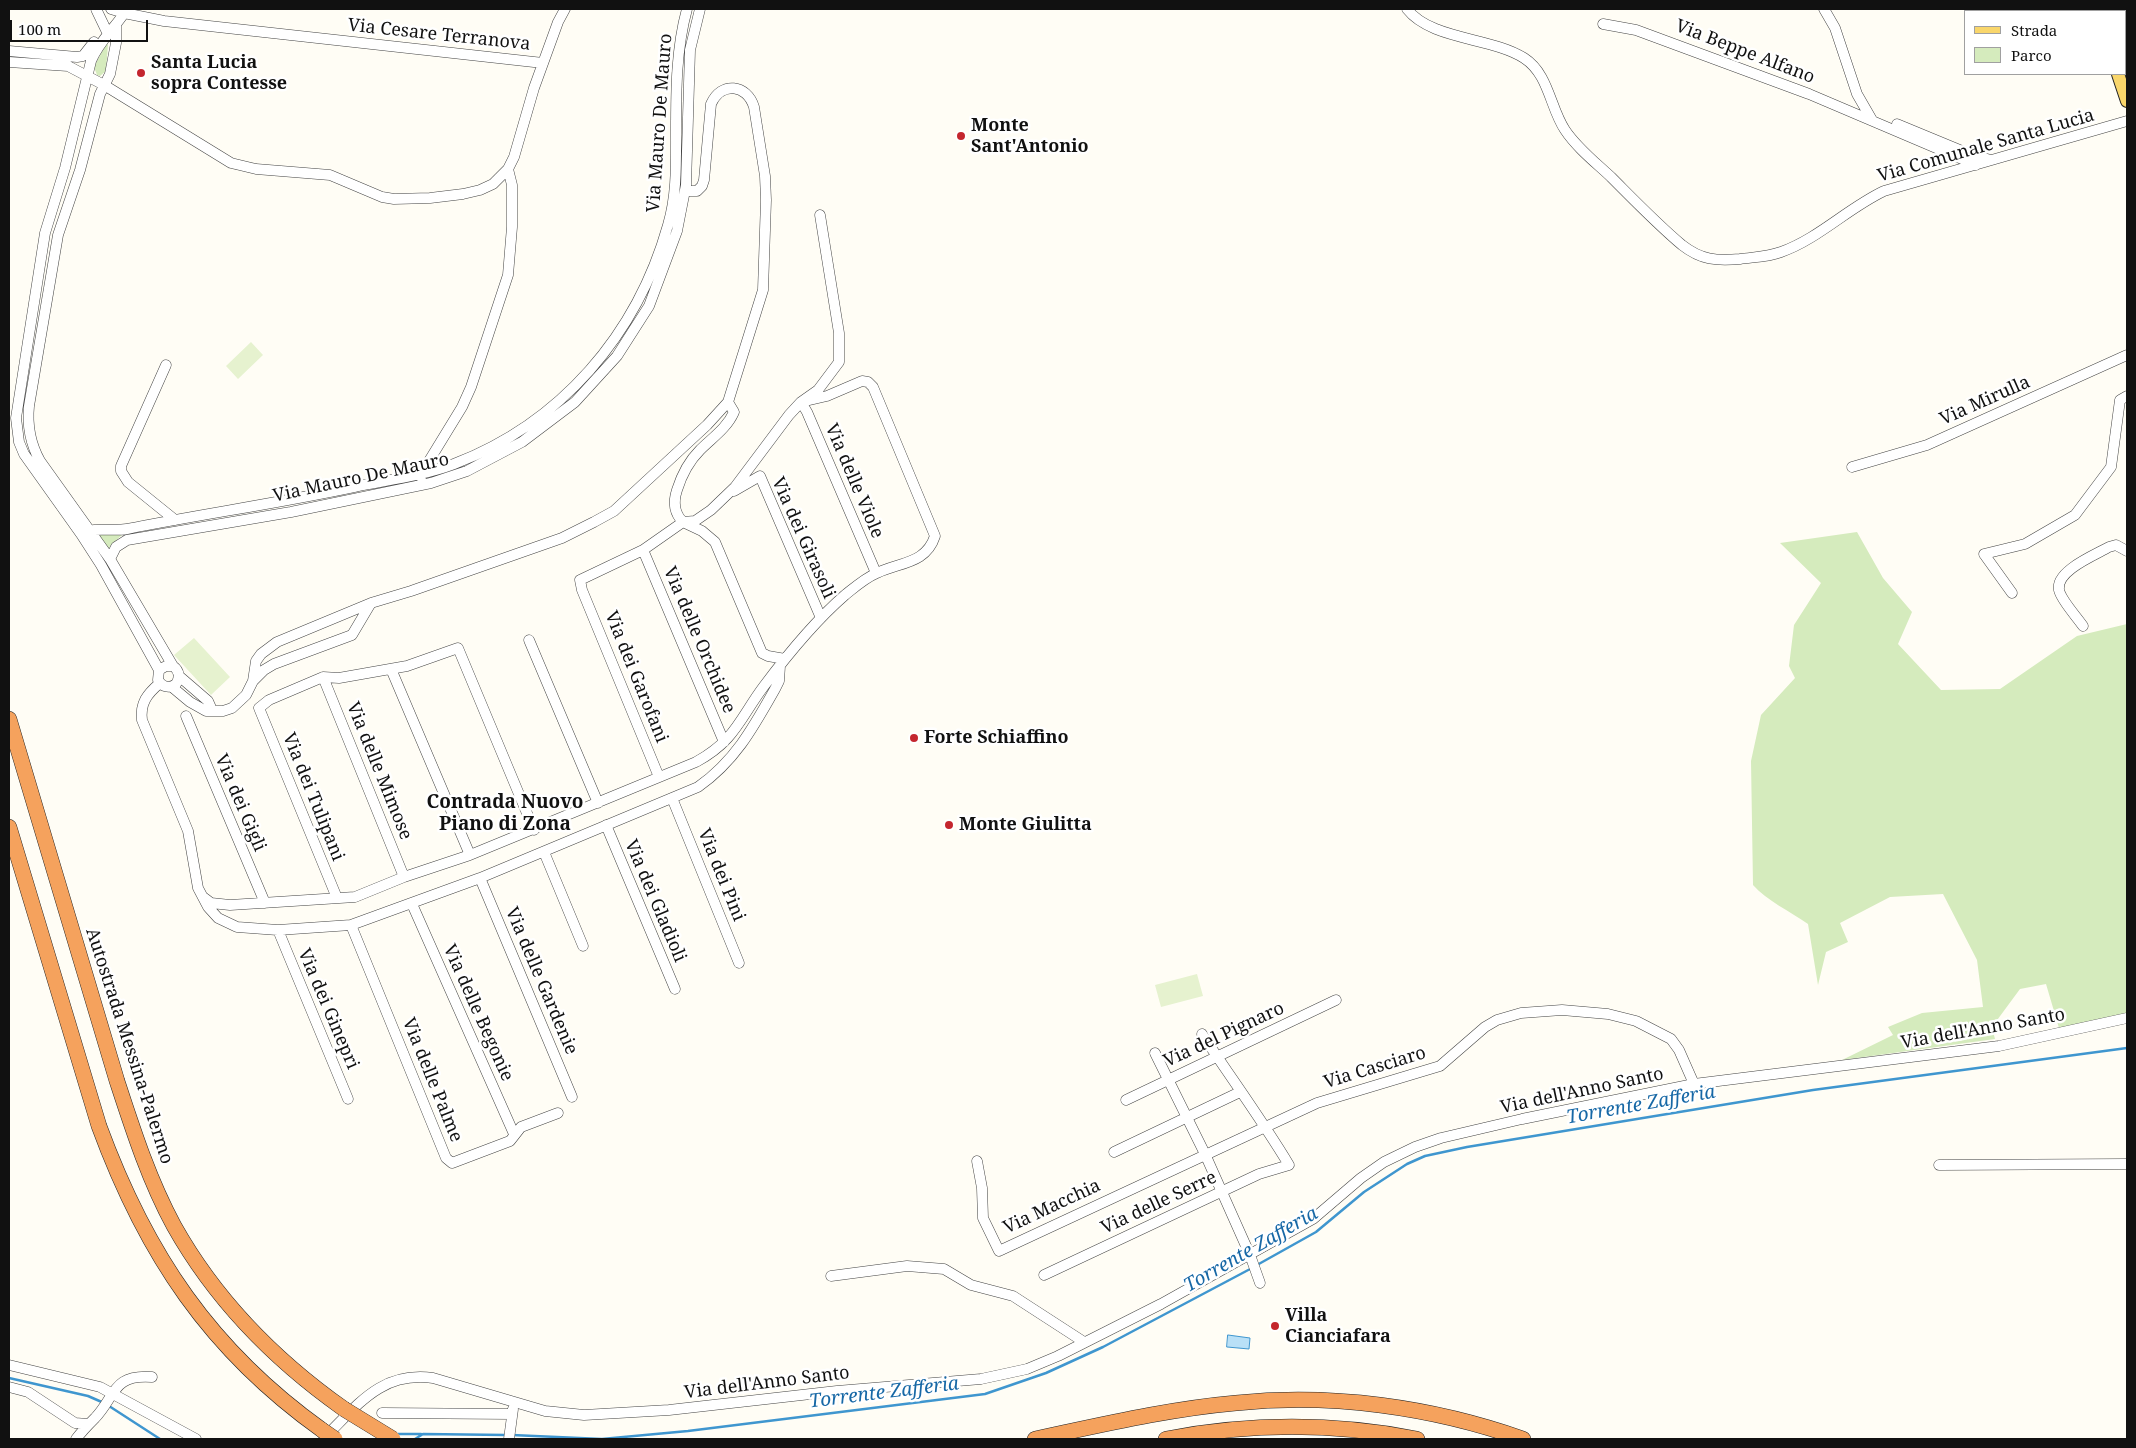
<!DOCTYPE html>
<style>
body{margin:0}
#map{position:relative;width:2136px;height:1448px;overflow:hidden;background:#fffdf5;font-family:"Noto Serif",serif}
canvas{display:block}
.frame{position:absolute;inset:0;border:10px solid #111;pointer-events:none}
.legend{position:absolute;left:1964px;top:10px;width:162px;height:65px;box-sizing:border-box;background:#fff;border:1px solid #a0a0a0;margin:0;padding:6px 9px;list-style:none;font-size:15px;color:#111}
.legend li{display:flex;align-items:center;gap:10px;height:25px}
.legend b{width:25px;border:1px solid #a0a0a0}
.scale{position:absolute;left:10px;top:20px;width:138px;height:22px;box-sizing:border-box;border:2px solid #111;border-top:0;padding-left:6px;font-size:15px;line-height:18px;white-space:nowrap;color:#111;-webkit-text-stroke:4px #fff;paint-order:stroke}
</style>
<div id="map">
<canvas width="2136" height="1448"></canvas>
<div class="frame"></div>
<ul class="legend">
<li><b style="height:6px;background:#f9d66b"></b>Strada</li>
<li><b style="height:14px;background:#d5ebbd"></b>Parco</li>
</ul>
<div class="scale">100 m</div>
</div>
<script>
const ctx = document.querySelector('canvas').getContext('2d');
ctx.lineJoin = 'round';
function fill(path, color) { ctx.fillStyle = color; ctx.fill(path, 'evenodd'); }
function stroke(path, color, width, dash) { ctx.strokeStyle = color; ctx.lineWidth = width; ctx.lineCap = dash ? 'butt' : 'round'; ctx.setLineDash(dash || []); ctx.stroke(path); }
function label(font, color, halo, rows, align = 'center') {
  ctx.font = font + ' "Noto Serif",serif'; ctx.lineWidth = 5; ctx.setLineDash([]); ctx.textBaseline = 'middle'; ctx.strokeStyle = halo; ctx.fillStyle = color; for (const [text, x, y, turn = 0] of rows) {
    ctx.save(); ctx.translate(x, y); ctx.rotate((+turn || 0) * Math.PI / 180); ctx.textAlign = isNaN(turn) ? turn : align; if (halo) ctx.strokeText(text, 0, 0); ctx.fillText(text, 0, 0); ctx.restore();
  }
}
fill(new Path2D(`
 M1986,9H2084L2085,11H1987Z
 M108,44L106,71L100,76L97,75L94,67L105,46Z
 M1857,532L1883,578L1912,612L1898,644L1941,690L2000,689L2077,636L2127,624V1014L2059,1028L2046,984L2020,989L1992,1027L1995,1039L1842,1060L1893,1035L1888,1027L1922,1013L1983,1007L1977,960L1943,894L1890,897L1840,923L1848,942L1826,952L1818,985L1808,924C1791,912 1766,900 1753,885L1751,761L1761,715L1795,678L1789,666L1794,625L1821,583L1780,543Z
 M98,533L105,535L123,534L110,546L108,551Z`), '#d5ebbd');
fill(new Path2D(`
 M251,342L263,355L238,379L226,366Z
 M194,638L230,677L211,695L174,655Z
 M1197,974L1203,996L1161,1007L1155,985Z`), '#e6f2cf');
const water = new Path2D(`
 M1228,1335L1250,1338L1249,1349L1227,1347Z`);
fill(water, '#b9e0f7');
stroke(water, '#3f96cf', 1);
stroke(new Path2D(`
 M1257,1265L1316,1232L1364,1192L1407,1164L1425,1156L1467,1147L1813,1090L2127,1048
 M9,1378L88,1396L104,1403
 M109,1406L160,1439
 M396,1434H421
 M512,1435L602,1439L688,1431L985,1394L1046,1373L1103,1347L1252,1268
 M415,1439L423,1434L506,1435`), '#3f96cf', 2.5);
const minor = new Path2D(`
 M96,9L108,34
 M111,9L124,13L164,21L543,63
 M127,9C116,27 99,41 91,61L65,168L45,233L16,418L19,442L24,454L81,534L101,565L159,670
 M1407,9C1431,40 1491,37 1524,58C1549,74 1550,108 1565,130C1577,148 1595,162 1611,177C1634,200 1657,224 1682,245C1701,260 1716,261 1740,259C1754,257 1768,257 1781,252C1818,239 1848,208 1884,191L2127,121
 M1824,9L1835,28L1857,94L1872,120
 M1603,24L1636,30L1809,94L1976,165
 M116,26V43L110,74L100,94L80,170L58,235L29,406C27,426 30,443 40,461L110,559L173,666C180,671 180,678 176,684C169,689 162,687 158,680L159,670L166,666H173
 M9,51L77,57L83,56L94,42
 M9,62L68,66L104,85L231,163L256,169L330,175L382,197L394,199L430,198L463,194L480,190L493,184L508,169L514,157L534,88L558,22L565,9
 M1897,124L1972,155L1991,160
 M166,365L121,466V471L128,482L175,520
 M728,402L734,412C727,428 712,438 700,450C688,462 682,474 677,490C673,502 674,513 683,522L695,521L711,510L735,487L789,415L801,402L818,390L839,362V333L820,215
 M1852,467L1927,445L2127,355
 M421,477V474L462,407L471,387L508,275L512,227V185L508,169
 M734,491L760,476L821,618
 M81,534C95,526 111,532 127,529C203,514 279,503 354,487C387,480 422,476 454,464C561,423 637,335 668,225C677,195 676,163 676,132C676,91 676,49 687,9
 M643,550L724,742
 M110,559L116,547L127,540L291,512L431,483L467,471L522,442L575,402L617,356L649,306L677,231L686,185L690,50L700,9
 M2012,593L1984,554L2025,544L2075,515L2111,467L2120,400L2127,396
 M2083,626C2077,617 2061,600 2059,590C2055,571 2095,555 2109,547L2116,545L2127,551
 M529,640L598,803
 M391,669L470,855
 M179,676L208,701L212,710
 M323,677L404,877
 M253,681L264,670L274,664L352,635L371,603
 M160,683C147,694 140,703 142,720L188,831L198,888L208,907L218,918L237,927L278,930L351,925L480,878L698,787C735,761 753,728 775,689L779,681L780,666
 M172,687L190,702L206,711H223L232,708L246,695L253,681L256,661L261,654L277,642L371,603L411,591L562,538L594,522L614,511L707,425L728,402L763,290L766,200L765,176L754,107C747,84 721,81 711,104L704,180L702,186L697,191H685
 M186,716L265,903
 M659,777L582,590L580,580L643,550L683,522L702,531L715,542L762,653L768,656L785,659
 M672,798L739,963
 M606,825L675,989
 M544,852L583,946
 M480,878L572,1097
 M203,897L211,903L230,905L355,897L404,877L470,855L696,762C735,741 740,718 764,686C788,654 815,621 845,595C855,587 865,578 877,573C900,562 926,564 935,536L873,387L868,382L862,381L827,396L801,402L807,412L876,573
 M337,898L259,708L269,700L323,677L339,678L407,666L458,648L534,830
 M412,904L514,1134
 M351,925L446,1158L452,1163L510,1141L521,1127L558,1113
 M278,930L348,1099
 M1155,1053L1205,1154L1250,1255L1260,1283
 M1126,1100L1336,1000
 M1114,1152L1240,1092
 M977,1161L982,1188L983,1218L999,1251L1317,1103L1440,1066L1485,1027L1497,1020L1521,1013L1562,1010L1608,1014L1636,1021L1671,1039L1679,1050L1694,1084
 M1939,1165L2127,1164
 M1044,1275L1259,1174L1289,1165C1262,1120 1231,1078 1202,1034
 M831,1276L907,1266L944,1269L971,1285L1013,1296L1084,1342
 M9,1365L100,1387L196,1439
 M9,1387L28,1392L75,1423L88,1424
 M382,1413L512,1414
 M324,1438C358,1405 381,1371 433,1378L545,1411L584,1415L669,1410L837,1391L981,1379L1027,1369L1058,1356L1161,1304L1313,1219L1361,1178L1384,1162L1415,1147L1441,1138L1522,1119L1694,1084L1999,1046L2127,1018
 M76,1439C82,1431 88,1425 95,1418C116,1396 112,1374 152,1377
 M509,1439L513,1409`);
const major = new Path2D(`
 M2096,9L2097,11
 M2118,74L2127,101`);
const highway = new Path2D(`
 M9,719L117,1081C133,1130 149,1180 174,1226C215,1299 276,1361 344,1409
 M9,827L99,1126C146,1254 210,1350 322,1430
 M1035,1439C1101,1425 1168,1409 1236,1403C1332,1393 1432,1407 1523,1439
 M1166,1439C1249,1423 1335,1423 1417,1439`);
stroke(minor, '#444', 11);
stroke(major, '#222', 14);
stroke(highway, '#222', 16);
stroke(minor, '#fff', 10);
stroke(major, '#f9d66b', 12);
stroke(highway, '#f5a25d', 15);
const highwayBridge = new Path2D(`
 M344,1409L393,1439
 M322,1430L335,1439`);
stroke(highwayBridge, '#222', 16, []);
stroke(highwayBridge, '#f5a25d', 15);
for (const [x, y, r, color] of [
 [141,73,5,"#c4262e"],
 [961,136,5,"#c4262e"],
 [914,738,5,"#c4262e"],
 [949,825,5,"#c4262e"],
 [1275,1326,5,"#c4262e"]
]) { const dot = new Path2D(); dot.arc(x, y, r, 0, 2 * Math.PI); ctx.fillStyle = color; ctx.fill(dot); stroke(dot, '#fff', 2); }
label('18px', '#111', '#fff', [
 ["Via Cesare Terranova",439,35,6],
 ["Via Beppe Alfano",1745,52,21],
 ["Via Mauro De Mauro",660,123,-86],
 ["Via Comunale Santa Lucia",1986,146,-16],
 ["Via Mirulla",1985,401,-24],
 ["Via Mauro De Mauro",361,478,-12],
 ["Via delle Viole",854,481,67],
 ["Via dei Girasoli",803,538,66],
 ["Via delle Orchidee",699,640,67],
 ["Via dei Garofani",636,677,68],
 ["Via delle Mimose",379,771,68],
 ["Via dei Tulipani",313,797,68],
 ["Via dei Gigli",240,803,67],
 ["Via dei Pini",721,875,68],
 ["Via dei Gladioli",655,901,67],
 ["Via delle Gardenie",541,981,67],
 ["Via dei Ginepri",328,1009,67],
 ["Via delle Begonie",478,1013,66],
 ["Via dell'Anno Santo",1983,1029,-10],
 ["Via del Pignaro",1224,1035,-25],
 ["Autostrada Messina-Palermo",129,1046,72],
 ["Via Casciaro",1375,1068,-17],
 ["Via delle Palme",432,1080,68],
 ["Via dell'Anno Santo",1582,1091,-12],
 ["Via delle Serre",1159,1203,-25],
 ["Via Macchia",1052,1207,-25],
 ["Via dell'Anno Santo",767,1383,-7]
]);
label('bold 18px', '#111', '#fff', [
 ["Santa Lucia",151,63],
 ["sopra Contesse",151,84],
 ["Monte",971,126],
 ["Sant'Antonio",971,147],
 ["Forte Schiaffino",924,738],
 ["Monte Giulitta",959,825],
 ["Villa",1285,1316],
 ["Cianciafara",1285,1337]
], 'left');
label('bold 19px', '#111', '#fff', [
 ["Contrada Nuovo",505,803],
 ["Piano di Zona",505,825]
]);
label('italic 19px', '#1768a6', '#fff', [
 ["Torrente Zafferia",1641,1105,-10],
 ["Torrente Zafferia",1251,1250,-30],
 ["Torrente Zafferia",884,1393,-7]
]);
</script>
